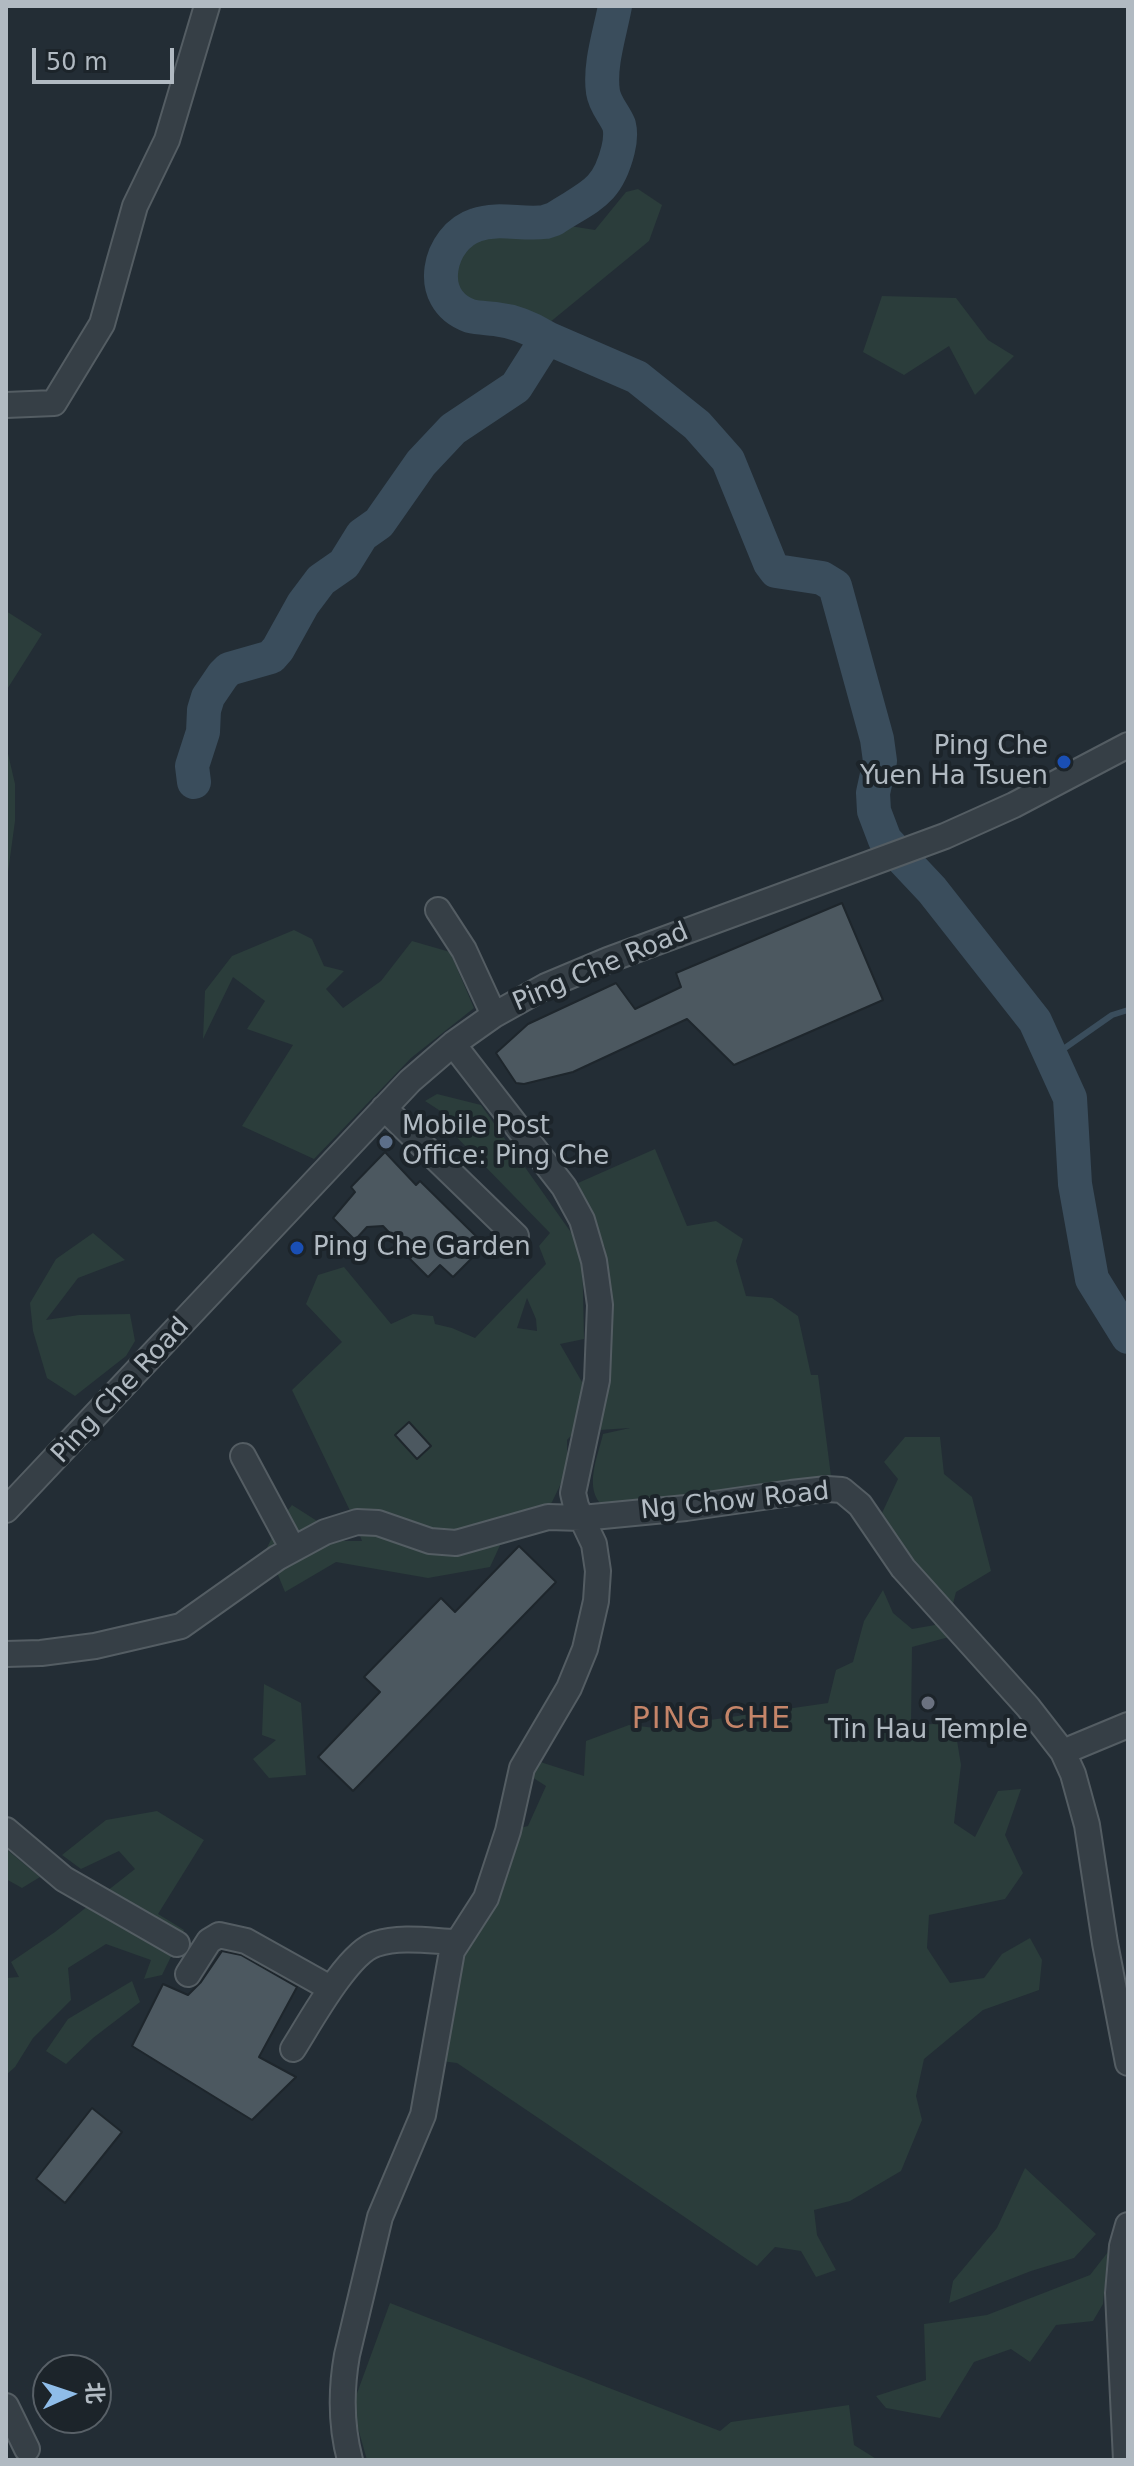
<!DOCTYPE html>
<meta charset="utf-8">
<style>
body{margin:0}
#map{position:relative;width:1134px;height:2466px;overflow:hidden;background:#232d35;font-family:"DejaVu Sans","Noto Sans SC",sans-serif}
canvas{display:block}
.frame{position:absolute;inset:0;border:8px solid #b1bac2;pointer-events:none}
.north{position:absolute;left:32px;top:2354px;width:80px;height:80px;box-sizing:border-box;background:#1c242a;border:2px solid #586067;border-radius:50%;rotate:87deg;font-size:22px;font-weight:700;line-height:32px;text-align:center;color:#b1bac2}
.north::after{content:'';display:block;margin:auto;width:28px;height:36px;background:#8fbde9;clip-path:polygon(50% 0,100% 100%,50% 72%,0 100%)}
.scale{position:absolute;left:32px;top:48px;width:142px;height:36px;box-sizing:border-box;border:4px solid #b1bac2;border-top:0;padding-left:10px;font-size:24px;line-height:28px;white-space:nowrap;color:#b1bac2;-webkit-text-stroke:6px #1c242a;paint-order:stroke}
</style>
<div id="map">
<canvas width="1134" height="2466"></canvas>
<div class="frame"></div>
<div class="north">北</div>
<div class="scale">50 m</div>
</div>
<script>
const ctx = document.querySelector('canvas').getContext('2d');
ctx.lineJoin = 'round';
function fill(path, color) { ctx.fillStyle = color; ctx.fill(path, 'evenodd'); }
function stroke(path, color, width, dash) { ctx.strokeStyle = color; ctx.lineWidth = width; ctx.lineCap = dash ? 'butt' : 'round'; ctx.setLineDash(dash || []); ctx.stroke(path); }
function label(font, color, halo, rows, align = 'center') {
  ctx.font = font + ' "DejaVu Sans",sans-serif'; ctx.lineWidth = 8; ctx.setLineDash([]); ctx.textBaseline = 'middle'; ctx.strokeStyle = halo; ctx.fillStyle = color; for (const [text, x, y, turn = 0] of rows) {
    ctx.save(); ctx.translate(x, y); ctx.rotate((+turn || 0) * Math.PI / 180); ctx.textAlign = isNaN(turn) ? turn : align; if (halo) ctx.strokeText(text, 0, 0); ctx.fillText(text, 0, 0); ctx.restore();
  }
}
fill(new Path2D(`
 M638,189L662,205L649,241L538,332L509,321L470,316L453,304L440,283V274L451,246L466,230L486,222H545L595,230L626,192Z
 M882,296L956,298L988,340L1014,356L975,395L949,346L904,375L863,352Z
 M6,611L42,634L6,691Z
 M6,745L15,784V821L6,887Z
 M294,930L312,939L324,966L344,971L326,989L343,1008L381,981L412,941L450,952L474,1008L411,1058L314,1159L242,1126L293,1045L247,1029L265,1001L233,977L203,1039L205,991L232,956Z
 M437,1094L481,1105L582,1248L584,1339L560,1344L593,1401L588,1417L567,1440V1471L552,1502L541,1515L502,1541L490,1567L428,1578L336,1562L285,1592L267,1548L280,1520L292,1505L328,1528L332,1541H362L353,1517L292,1390L342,1342L306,1304L318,1275L344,1267L391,1324L413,1314L433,1316L435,1324L452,1328L475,1338L546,1264L539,1246L550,1233L438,1118L442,1112L425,1101ZM527,1298L536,1319L537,1331L517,1328Z
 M655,1149L687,1226L716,1221L743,1239L736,1261L746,1296L772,1298L798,1316L811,1375H818L831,1476L603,1506C583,1489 598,1456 603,1434L630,1428L599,1430L612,1347L605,1248L578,1183Z
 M93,1233L125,1260L78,1278L46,1320L79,1315L130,1314L135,1341L126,1356L75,1396L47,1378L33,1331L30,1303L56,1259Z
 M905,1437H940L944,1474L972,1497L991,1571L956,1592L949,1619V1637L912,1647L911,1726L954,1722L961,1765L954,1823L975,1837L998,1791L1021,1789L1005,1835L1023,1873L1005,1899L929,1915L927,1948L950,1983L984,1978L1002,1954L1030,1938L1042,1960L1039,1990L983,2010L924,2059L916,2096L922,2120L901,2171L850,2201L814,2210L817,2235L836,2270L816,2277L801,2251L775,2247L757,2266L457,2063L433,2060L448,1968L508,1831L528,1826L546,1786L524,1772L531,1759L584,1776L586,1741L629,1725L674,1730L696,1722L828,1703L836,1670L853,1662L864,1621L883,1590L893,1613L912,1629L935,1625L928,1596L891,1538L882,1513L898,1479L884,1462Z
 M264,1684L301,1703L306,1775L269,1778L253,1759L276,1740L262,1735Z
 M157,1811L204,1840L158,1914L184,1930L162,1975L144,1979L151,1960L106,1944L68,1968L71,2000L33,2038L15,2067L6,2075V1978L19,1977L11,1962L55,1932L135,1869L119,1851L81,1869L62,1855L106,1820Z
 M6,1849L40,1877L22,1888L6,1879Z
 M132,1981L140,2002L93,2038L66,2064L46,2051L68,2019Z
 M1025,2168L1096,2234L1074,2258L1031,2271L949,2303L953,2281L997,2228Z
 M1108,2252L1103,2304L1093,2321L1056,2325L1030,2362L1011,2349L974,2362L940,2418L886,2408L876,2396L926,2380L924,2324L987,2315L1090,2275Z
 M390,2303L720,2431L731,2422L849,2405L854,2445L878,2460H367L352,2407Z`), '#2b3d3b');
stroke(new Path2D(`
 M1052,1057L1112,1015L1128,1010`), '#3a4d5c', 6);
stroke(new Path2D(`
 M547,338L637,377L697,425L728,460L770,563L776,571L822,578L835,586L877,739L880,761L873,793L874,811L885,840L932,890L1035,1021L1070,1098L1075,1184L1092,1279L1128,1337
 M194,782L192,766L203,732L204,710L208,697L223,675L229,669L271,657L278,649L303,604L321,580L344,564L362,535L379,523L421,463L453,429L516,387L547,338C531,328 514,321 495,319C487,318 478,318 470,316C423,299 439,237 476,225C498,217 522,225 545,222L554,219C589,196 607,194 618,150C620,142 621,133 619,125C614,113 605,105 603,92C599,65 610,33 615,6`), '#3a4d5c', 34);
const building = new Path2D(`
 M842,903L883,1000L734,1065L687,1019L573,1072L524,1084L516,1083L496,1053L528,1024L616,983L635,1009L681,987L676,973Z
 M385,1152L416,1185L420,1181L485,1245L453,1277L440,1265L428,1277L402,1251L404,1248L383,1226L367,1227L355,1240L333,1218L355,1192L351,1187Z
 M409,1422L431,1446L417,1459L395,1435Z
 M519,1546L556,1582L353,1791L318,1757L380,1692L364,1677L441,1598L455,1612Z
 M222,1951L241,1955L297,1987L259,2057L296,2077L252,2120L132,2046L163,1984L188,1995L201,1982Z
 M92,2108L122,2132L65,2203L36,2179Z`);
fill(building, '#4c5860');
stroke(building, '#1e262c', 2);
const minor = new Path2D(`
 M6,405L54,403L102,324L135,206L167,140L207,6
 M438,910L464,950L494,1015
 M384,1108L516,1236
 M243,1456L293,1549
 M6,1510L410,1081L453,1044L494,1015L546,986L608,960L945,836L1014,805L1128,745
 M6,1654L41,1653L95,1646L181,1626L277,1558L325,1532L357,1522L378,1523L430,1541L456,1543L548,1517L582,1518L686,1508L791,1493L827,1489L842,1490L860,1505L903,1568L1028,1707L1063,1752L1073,1774L1087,1825L1105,1943L1128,2063
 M1063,1752L1128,1725
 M6,1830L64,1879L177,1944
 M188,1974L209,1941L219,1935L246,1941L330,1988
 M293,2049C309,2024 348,1952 376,1944C401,1936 430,1941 456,1942
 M6,2406L27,2449
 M350,2460C341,2426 341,2389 347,2355L380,2217L423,2115L452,1951L486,1898L508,1831L522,1768L569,1688L585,1649L596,1601L598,1571L594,1544L576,1506L573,1493L597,1380L600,1305L594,1261L582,1220L564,1187L453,1044
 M1126,2460L1118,2293L1122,2246L1128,2225`);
stroke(minor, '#545d63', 28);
stroke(minor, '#363f46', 24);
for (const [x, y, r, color] of [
 [1064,762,8,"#1a4fb4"],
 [386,1142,8,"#5c6f8a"],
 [297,1248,8,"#1a4fb4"],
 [928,1703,8,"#6b7280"]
]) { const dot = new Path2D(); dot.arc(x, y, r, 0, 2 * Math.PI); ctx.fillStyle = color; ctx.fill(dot); stroke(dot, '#1c242a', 3); }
label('26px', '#b1bac2', '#1c242a', [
 ["Ping Che",1048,747,"right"],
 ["Yuen Ha Tsuen",1048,777,"right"],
 ["Mobile Post",402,1127],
 ["Office: Ping Che",402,1157],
 ["Ping Che Garden",313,1248],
 ["Tin Hau Temple",928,1731,"center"]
], 'left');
label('26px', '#b1bac2', '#1c242a', [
 ["Ping Che Road",601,968,-23],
 ["Ping Che Road",121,1391,-47],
 ["Ng Chow Road",735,1502,-6]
]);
ctx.letterSpacing = '2px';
label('30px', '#c58569', '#1c242a', [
 ["PING CHE",712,1720]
]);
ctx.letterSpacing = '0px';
</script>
